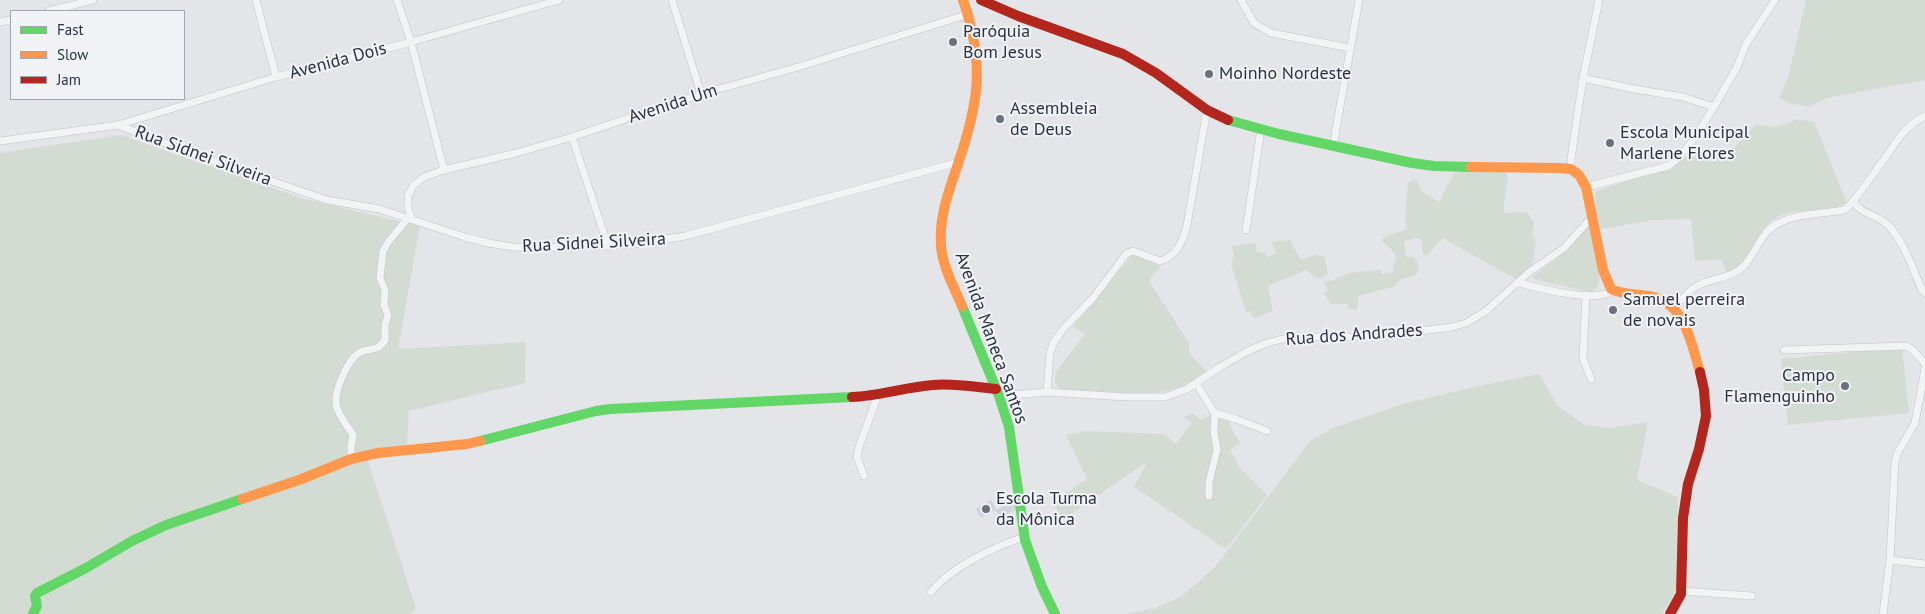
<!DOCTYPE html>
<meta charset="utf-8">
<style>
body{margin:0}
#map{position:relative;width:1925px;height:614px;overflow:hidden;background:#e3e5e8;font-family:"PT Sans",sans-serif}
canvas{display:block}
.legend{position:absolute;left:10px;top:10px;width:175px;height:90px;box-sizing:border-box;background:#f1f3f7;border:1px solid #a1a6af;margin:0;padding:6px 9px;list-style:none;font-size:15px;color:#293242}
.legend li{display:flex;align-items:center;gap:10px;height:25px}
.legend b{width:25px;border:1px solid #a1a6af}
</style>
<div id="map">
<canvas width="1925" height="614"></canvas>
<ul class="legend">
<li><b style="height:6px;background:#63d668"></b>Fast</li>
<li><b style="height:6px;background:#ff974d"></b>Slow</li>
<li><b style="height:6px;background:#b3261e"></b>Jam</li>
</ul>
</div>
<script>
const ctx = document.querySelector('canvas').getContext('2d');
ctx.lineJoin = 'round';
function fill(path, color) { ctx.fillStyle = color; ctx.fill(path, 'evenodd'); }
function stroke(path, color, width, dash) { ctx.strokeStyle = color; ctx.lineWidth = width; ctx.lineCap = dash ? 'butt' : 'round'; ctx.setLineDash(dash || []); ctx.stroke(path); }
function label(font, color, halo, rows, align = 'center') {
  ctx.font = font + ' "PT Sans",sans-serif'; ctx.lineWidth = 4; ctx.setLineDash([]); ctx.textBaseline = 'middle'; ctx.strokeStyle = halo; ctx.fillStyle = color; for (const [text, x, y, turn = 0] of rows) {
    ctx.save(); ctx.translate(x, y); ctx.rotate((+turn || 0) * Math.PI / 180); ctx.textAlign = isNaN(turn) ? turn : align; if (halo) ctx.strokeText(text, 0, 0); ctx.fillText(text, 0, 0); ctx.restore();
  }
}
fill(new Path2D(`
 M991,500L997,510L1012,501L1017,509L1000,518L995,510L981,518L976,509Z`), '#d1d4db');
fill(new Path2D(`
 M1806,0H1925V80L1826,98L1809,107L1789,103L1779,97L1788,78Z
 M1798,119L1814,122L1847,203C1843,205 1838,207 1833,208C1814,212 1787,208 1772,221C1754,236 1750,265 1726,272L1722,259L1695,261L1691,219L1654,220L1600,229L1595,202L1596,191L1673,166L1689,155C1719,172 1738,143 1757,124C1771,130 1784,125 1798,119Z
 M121,135L301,198L420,226L398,349L526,342L525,383L409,411L407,445L368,461L416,608L411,614H0V153Z
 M1472,170L1505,172L1508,176L1504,203V213L1527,212L1534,223L1532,236L1536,240L1532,267L1516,279L1446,240L1443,237L1427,256L1422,253V240L1417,238L1404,241L1406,257H1413L1417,260L1419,270L1416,275L1400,280L1393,287L1358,296V305L1356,310L1348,308V304H1331L1324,293L1328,291L1324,282C1332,281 1337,278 1344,275C1354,271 1370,271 1381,270L1382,274L1394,272L1393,265L1396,259L1395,253L1381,240L1388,235L1404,231L1407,225L1405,220L1408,183L1413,179L1418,182L1422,192L1439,202L1454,173Z
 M1587,227H1590L1600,280L1596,289L1590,292L1533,279V276L1556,259Z
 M1290,240L1299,257L1302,260L1315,255L1324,256L1328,274L1318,279L1306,270L1268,286L1273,311L1254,318L1250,311L1246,312L1231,264L1234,255L1232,246L1255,243L1257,252L1266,253L1267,257L1276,253L1272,242Z
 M1133,254L1160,266L1149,281L1189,343V353L1207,372C1164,404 1118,393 1068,390L1059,388L1055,384L1056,372L1085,334L1073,326Z
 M1902,347L1909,413L1788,425L1781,359Z
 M1539,374L1558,406L1585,425L1609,428L1648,422L1637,480L1678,497L1677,585L1674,596L1662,614H1125L1156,608L1182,596L1215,567L1310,441L1333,428L1403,404L1474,387Z
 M1193,413L1201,420L1214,413L1229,420L1232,430L1240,443L1230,450L1240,468L1267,495L1226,549L1134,487L1147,462L1063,519L1052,502L1087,479L1066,435L1087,431L1164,434L1176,444L1192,423L1184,417Z`), '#d3dcd3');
const street = new Path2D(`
 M256,0L276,77
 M397,0L411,42L444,170
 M672,0L701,94
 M1241,0L1254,23L1271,33L1350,48
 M49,11L93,0
 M0,22L11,20
 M1583,78L1634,89L1683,97L1714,107C1701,127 1689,152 1668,166L1586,187
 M1714,107L1737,67L1746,44L1775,0
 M118,125L193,154L327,200L379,209L465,237L488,243L513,247L538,248L634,244L685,236L959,162
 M572,137L608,246
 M0,141L118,125L276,77L411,42L559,0
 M1333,146L1359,0
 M1571,169V159L1583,78L1599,0
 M1853,201C1861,215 1880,215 1890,227C1905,245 1913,269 1922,290L1925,293
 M412,219L408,209V196L413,186L424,177L444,170L516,153L572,137L701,94L798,67L969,14
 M1246,230L1261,129
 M1519,283C1542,289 1588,301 1609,293L1611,289
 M1586,295L1583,358L1591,379
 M1673,307C1683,301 1688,289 1699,285C1714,278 1732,278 1744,266C1756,253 1761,232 1777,224C1796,213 1822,214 1844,210L1849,206C1860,193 1870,179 1880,165C1894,146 1903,127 1925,116
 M1784,350L1906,346L1913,350L1925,364
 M1196,383L1215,414L1214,431L1217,450L1209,482V496
 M1047,392L1050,353L1054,342L1063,329L1093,298L1126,254L1133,251L1160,261C1177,256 1183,241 1187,225L1207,110
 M999,396L1047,392L1126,397H1165L1187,389L1220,367L1246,352L1264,344L1278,340L1296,337H1374L1452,327L1466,323L1486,311L1528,273L1564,248L1593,216
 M1214,413L1236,419L1267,431
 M351,459V446L353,435C348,426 340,418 337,408C332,395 347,360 359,353C370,346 376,354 385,340V325L388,315L384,305L385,290L380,278L383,251L389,241L408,218
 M864,476L857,457L859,447L878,395
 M1890,560L1925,564
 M1682,591L1752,596
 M931,592C951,567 994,547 1024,537
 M1883,614L1890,560L1895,462L1898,452L1915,423L1925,369`);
stroke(street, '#c1c3c6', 8);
stroke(street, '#f2f3f5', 7);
stroke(new Path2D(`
 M1228,120L1279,134L1412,163L1434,166L1471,167
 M962,306L999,396L1009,427L1025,540L1042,587L1055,614
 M480,441L596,411L610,409L852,397
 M33,614L37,606L35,596L37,593L86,568L132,541L166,525L242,499`), '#63d668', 10);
stroke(new Path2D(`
 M1471,167L1560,168L1571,169L1579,175L1586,187L1603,270L1611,289C1626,296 1641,293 1657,298C1686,307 1692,347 1700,372
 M962,306C954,287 942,266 941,245C939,216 949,190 958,164C979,102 985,63 963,0
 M242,499L299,480L351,459L378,453L467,444L480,441`), '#ff974d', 10);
stroke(new Path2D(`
 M981,0L1018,16L1123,54L1156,73L1207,110L1228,120
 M852,397C879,396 906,387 933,385C954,383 975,387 996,389
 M1670,614L1681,594L1683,518L1688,484L1699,449L1706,416L1704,390L1700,372`), '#b3261e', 10);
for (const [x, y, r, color] of [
 [953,42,5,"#6a717c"],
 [1209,74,5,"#6a717c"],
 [1000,119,5,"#6a717c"],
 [1610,143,5,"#6a717c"],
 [1613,310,5,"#6a717c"],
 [1845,386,5,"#6a717c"],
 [986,509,5,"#6a717c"]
]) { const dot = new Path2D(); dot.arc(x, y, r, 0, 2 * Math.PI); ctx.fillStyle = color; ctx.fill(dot); stroke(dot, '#f1f3f7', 2); }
label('18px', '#293242', '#f1f3f7', [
 ["Paróquia",963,32],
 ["Bom Jesus",963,53],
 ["Moinho Nordeste",1219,74],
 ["Assembleia",1010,109],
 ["de Deus",1010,130],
 ["Escola Municipal",1620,133],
 ["Marlene Flores",1620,154],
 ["Samuel perreira",1623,300],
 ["de novais",1623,321],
 ["Campo",1835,376,"right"],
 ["Flamenguinho",1835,397,"right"],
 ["Escola Turma",996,499],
 ["da Mônica",996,520]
], 'left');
label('18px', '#293242', '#f1f3f7', [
 ["Avenida Dois",338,61,-15],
 ["Avenida Um",673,104,-18],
 ["Rua Sidnei Silveira",203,156,20],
 ["Rua Sidnei Silveira",594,243,-3],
 ["Rua dos Andrades",1354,335,-4],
 ["Avenida Maneca Santos",991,338,70]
]);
</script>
